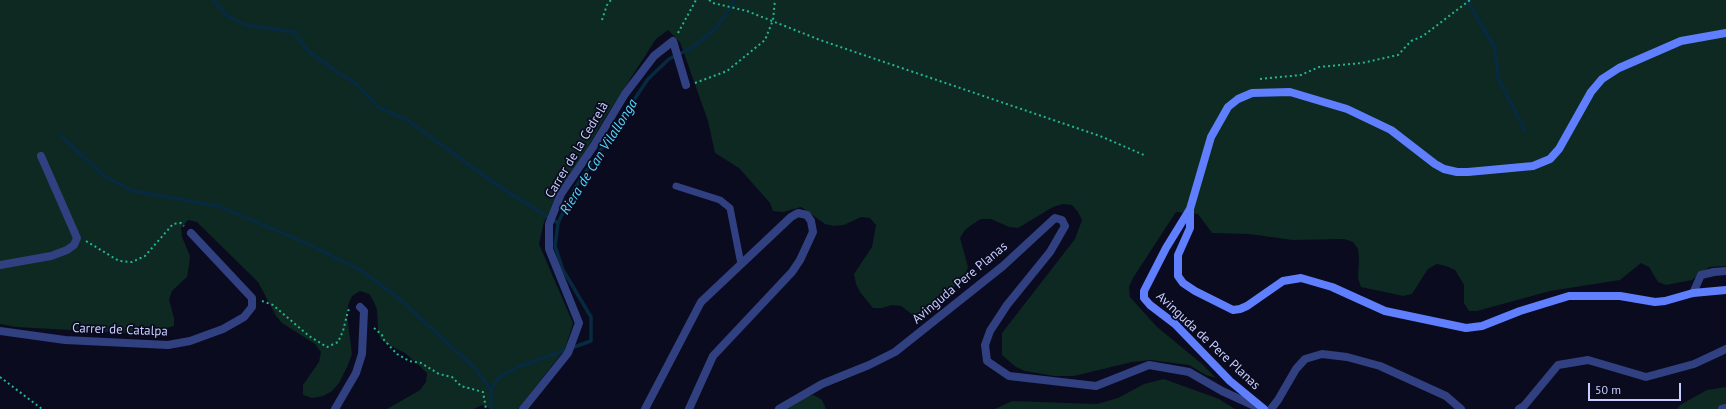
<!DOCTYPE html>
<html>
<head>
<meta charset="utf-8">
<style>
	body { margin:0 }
	#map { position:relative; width:1726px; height:409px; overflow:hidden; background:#0a0b1e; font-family:"PT Sans",sans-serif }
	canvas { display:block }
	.scale { position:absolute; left:1588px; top:383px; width:93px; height:18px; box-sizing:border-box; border:2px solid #c8ceff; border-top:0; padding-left:5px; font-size:12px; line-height:14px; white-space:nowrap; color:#c8ceff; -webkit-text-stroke:3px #0a0b1e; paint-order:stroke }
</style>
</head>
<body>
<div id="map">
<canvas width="1726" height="409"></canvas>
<div class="scale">50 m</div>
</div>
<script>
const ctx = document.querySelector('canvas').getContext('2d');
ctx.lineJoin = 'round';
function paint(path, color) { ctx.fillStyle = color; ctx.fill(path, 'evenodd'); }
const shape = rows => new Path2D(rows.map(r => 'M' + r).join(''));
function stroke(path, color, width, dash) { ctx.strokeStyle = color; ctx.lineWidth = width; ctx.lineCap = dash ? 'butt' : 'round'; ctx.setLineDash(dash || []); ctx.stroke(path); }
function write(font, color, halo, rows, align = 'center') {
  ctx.font = font + ' "PT Sans",sans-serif'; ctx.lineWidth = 3.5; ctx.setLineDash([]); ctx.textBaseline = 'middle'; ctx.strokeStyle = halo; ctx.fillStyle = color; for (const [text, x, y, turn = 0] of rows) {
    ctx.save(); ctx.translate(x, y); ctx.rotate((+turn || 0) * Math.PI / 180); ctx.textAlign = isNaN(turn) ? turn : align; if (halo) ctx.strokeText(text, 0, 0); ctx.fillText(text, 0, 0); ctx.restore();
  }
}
paint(shape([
	[0,0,1726,0,1726,266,1709,267,1692,280,1666,285,1658,282,1649,267,1641,263,1620,280,1550,291,1477,311,1469,311,1464,303,1464,285,1455,270,1446,266,1437,264,1428,269,1412,294,1403,296,1394,294,1361,287,1358,278,1359,258,1358,249,1353,242,1344,239,1293,240,1249,234,1212,233,1198,214,1176,212,1133,278,1129,287,1130,297,1156,326,1202,364,1216,378,1206,375,1189,365,1150,360,1132,362,1074,376,1054,376,1025,371,1016,367,1002,355,1002,333,1075,239,1082,220,1078,212,1072,205,1063,204,1053,207,1018,228,1009,227,991,219,981,219,973,224,965,230,960,238,968,267,965,276,934,308,917,318,901,306,892,305,882,308,873,308,860,292,856,284,854,274,872,247,876,225,870,218,861,217,844,225,834,226,825,224,801,207,783,212,773,211,770,203,739,168,715,153,708,121,680,42,668,30,656,39,605,118,544,222,539,244,573,323,565,349,518,409,491,409,482,405,474,409,387,409,420,390,426,382,427,373,405,353,387,344,380,338,378,329,377,310,374,302,369,294,360,291,352,296,348,305,347,315,352,354,348,365,339,383,332,391,323,396,312,398,303,395,303,385,319,362,321,352,315,344,282,323,276,316,258,282,204,229,197,222,188,220,181,228,182,237,190,256,189,266,187,277,172,291,169,300,174,318,174,326,144,334,16,327,0,324],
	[1164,379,1219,399,1235,409,995,409,1012,401,1097,404,1118,398,1144,384],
	[1726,387,1726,409,1677,409,1680,405,1707,390],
	[814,395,822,400,826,409,787,409,803,397]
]), '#0d2921');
stroke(shape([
	[213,0,227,16,246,25,294,32,308,51,333,69,358,85,378,107,409,121,491,181,558,223],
	[1467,0,1495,48,1498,78,1525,131],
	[60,135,104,176,133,191,218,206,299,240,359,269,396,296,454,349,475,368,491,390],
	[491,409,491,390,498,378,518,367,591,341,591,317,563,270,555,246,558,223,575,188,648,79,669,59,691,48,712,32,725,16,734,0]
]), '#072a40', 3.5);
stroke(shape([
	[709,0,713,3,747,11,820,40,1100,136,1144,155],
	[602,20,607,5,611,0],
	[678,33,696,0],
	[1260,79,1301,75,1319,67,1362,63,1398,55,1411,41,1423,36,1470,0],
	[695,83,727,71,765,40,773,20,775,0],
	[86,241,119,261,132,262,145,256,173,224,181,223,184,226],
	[262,301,273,305,309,336,327,347,338,342,343,331,348,311,350,308],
	[374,328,382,335,384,340,397,354,409,361,421,363,439,374,452,377,461,386,483,392,486,409],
	[0,377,42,409]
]), '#24b78d', 2, [2, 3]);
stroke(shape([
	[676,186,720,200,730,208,741,264]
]), '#314081', 7);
stroke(shape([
	[0,265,51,256,67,250,74,245,77,238,41,156],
	[1693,293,1701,275,1714,272,1726,271],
	[0,331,65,340,168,345,190,341,223,329,244,317,252,307,252,298,191,233],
	[335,409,356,373,362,354,364,311,360,307],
	[523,409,568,353,579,323,549,249,549,224,561,194,593,147,625,94,654,56,673,41,686,85],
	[645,409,701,302,791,217,798,213,807,215,811,221,813,232,800,260,792,272,713,356,689,409],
	[779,409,822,384,869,365,895,352,1003,266,1055,218,1062,220,1065,226,1050,252,1007,305,990,331,985,345,987,361,1009,376,1096,386,1149,365,1189,372,1222,391,1261,409],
	[1271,409,1278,400,1296,369,1305,359,1322,354,1347,357,1380,366,1446,396,1461,409],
	[1519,409,1524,406,1558,365,1588,360,1646,377,1694,364,1726,349],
	[1722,409,1726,408]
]), '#314081', 8);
stroke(shape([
	[1190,209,1190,228,1178,255,1178,276,1183,283,1195,291,1233,310,1240,309,1247,306,1283,281,1301,278,1332,287,1385,311,1466,328,1482,326,1520,311,1569,296,1620,296,1655,302,1665,301,1693,293,1726,290],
	[1264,409,1230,381,1175,324,1150,305,1144,298,1144,291,1166,248,1190,209,1211,137,1228,107,1238,99,1252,93,1290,92,1347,109,1391,130,1435,164,1444,169,1457,172,1468,172,1533,166,1550,159,1559,149,1591,92,1602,79,1619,68,1681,41,1726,33]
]), '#5f7fff', 8);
write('13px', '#c8ceff', '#0a0b1e', [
	["Carrer de la Cedrelà",577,150,-59],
	["Avinguda Pere Planas",960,283,-40],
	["Carrer de Catalpa",120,330,2],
	["Avinguda de Pere Planas",1208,341,43]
]);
write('italic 14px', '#56d7ff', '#0a0b1e', [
	["Riera de Can Vilallonga",599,157,-58]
]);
</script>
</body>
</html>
